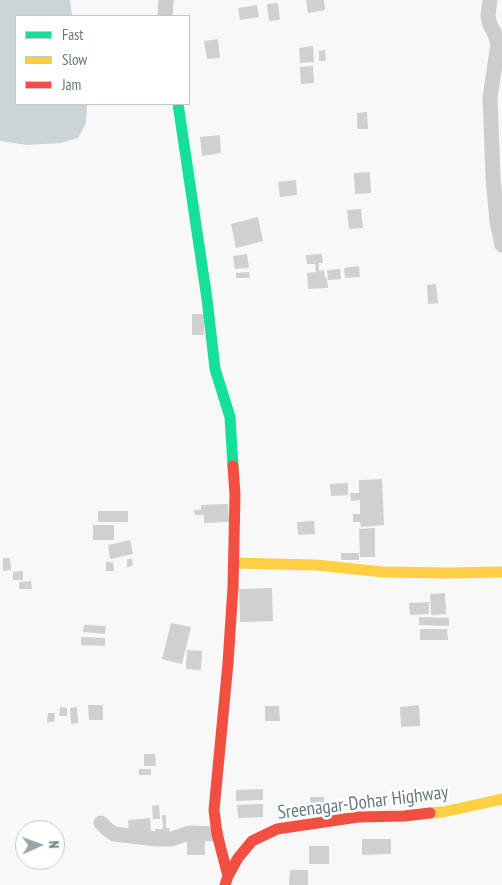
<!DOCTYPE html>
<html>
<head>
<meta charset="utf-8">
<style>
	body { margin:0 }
	#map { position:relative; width:502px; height:885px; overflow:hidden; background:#f8f8f8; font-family:"PT Sans Narrow",sans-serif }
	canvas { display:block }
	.legend { position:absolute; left:15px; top:15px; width:175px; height:90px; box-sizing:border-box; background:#fff; border:1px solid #c1c9cd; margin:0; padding:6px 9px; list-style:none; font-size:15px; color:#657881 }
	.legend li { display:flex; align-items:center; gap:10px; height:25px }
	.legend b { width:25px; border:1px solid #c1c9cd }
	.north { position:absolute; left:15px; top:820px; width:50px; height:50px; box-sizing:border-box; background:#fff; border:1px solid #c1c9cd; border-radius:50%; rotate:88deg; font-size:14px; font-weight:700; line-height:20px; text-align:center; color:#657881 }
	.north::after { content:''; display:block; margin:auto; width:18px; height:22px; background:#98a5ab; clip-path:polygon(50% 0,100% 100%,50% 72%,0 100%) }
</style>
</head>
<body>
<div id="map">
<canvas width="502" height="885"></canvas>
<ul class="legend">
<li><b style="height:6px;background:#16e098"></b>Fast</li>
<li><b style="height:6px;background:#ffcf43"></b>Slow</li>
<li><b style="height:6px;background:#f24e42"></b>Jam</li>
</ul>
<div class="north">N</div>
</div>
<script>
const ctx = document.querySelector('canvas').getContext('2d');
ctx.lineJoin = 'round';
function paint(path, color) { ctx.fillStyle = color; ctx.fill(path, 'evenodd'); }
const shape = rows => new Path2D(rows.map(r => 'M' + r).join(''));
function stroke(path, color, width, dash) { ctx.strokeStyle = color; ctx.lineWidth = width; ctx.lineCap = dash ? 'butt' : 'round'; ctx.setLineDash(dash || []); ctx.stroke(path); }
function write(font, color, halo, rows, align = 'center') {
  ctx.font = font + ' "PT Sans Narrow",sans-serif'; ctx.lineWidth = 5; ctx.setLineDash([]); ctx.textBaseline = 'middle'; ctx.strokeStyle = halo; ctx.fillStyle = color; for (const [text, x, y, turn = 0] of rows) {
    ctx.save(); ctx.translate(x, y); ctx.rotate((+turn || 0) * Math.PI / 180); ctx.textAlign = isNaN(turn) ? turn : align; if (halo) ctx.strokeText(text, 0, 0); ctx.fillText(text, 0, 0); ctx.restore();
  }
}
paint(shape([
	[0,0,70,0,72,16,16,16,16,104,87,104,86,123,78,138,61,143,27,145,0,141]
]), '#cbd5d7');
paint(shape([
	[306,0,324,0,325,10,308,13],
	[278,3,280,20,269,21,267,4],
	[257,5,259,17,240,20,238,8],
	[218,39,220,58,207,59,204,41],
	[313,46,314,62,300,63,299,48],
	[325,50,326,61,319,61,319,51],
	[313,66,314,83,301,84,300,67],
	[367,112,368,129,357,129,357,113],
	[220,135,221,153,202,156,200,137],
	[370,172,371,193,355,194,354,173],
	[296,180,297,195,280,197,278,182],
	[361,209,363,228,349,229,347,210],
	[258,217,263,241,236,248,231,224],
	[247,254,249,268,235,269,233,256],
	[322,254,323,263,319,263,319,271,324,270,325,278,327,278,328,288,308,289,307,273,316,272,315,264,307,264,306,255],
	[359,266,360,277,345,278,344,268],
	[340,269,341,279,328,280,327,270],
	[249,272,250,278,236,278,236,273],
	[436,284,438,303,428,304,427,285],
	[192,314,204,314,204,335,192,335],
	[382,479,384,525,361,527,360,522,353,522,353,514,360,514,360,500,351,501,350,493,359,493,359,480],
	[348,483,348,495,331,496,330,484],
	[228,504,229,522,204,523,204,515,195,515,194,510,201,510,201,505],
	[98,511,128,511,128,522,98,522],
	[314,521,315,534,298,535,297,522],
	[93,525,114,525,114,540,93,540],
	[375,528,375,557,360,557,359,529],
	[130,540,133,554,110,559,108,545],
	[341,553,359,553,359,560,341,560],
	[3,558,10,558,11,570,3,571],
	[127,559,132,559,133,566,127,567],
	[106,562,113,562,114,571,106,571],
	[23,571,23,580,13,580,13,572],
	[31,581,32,589,19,589,19,582],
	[272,588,273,621,240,622,239,589],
	[445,593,446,614,431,615,430,594],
	[429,602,429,614,410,615,409,603],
	[419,617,449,618,449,626,419,625],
	[171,623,191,627,182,664,162,659],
	[84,625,106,626,105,634,83,632],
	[420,629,447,629,448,640,420,640],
	[81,637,105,638,105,646,81,645],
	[187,650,202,651,201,670,186,669],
	[88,705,103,705,103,720,89,720],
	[419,705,420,726,401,727,400,707],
	[265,706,279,706,280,721,265,721],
	[60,707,67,708,67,716,59,716],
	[77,707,78,723,71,724,70,708],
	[48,713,55,713,54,722,47,722],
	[144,754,155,754,156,766,144,766],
	[139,769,151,769,151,775,139,775],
	[263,789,263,800,236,801,236,790],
	[310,797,324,797,324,813,311,814],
	[263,804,263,817,238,818,237,805],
	[159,805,160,819,153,819,152,806],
	[162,815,166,815,166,828,169,828,170,833,156,834,155,829,163,829],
	[150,818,151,833,129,834,128,820],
	[362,839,391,839,391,854,362,855],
	[187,840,205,840,205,855,187,855],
	[309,846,329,846,329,864,309,864],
	[290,870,308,870,308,885,289,885]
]), '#ced0d1');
stroke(shape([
	[490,0,488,16,490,25,494,32,498,44,490,97,493,177,497,222,502,245],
	[165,16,166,0],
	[101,823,107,829,114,834,157,839,172,839,189,833,217,834]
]), '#cbcdce', 15);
stroke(shape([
	[178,104,207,299,215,369,230,417,233,466]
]), '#16e098', 11);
stroke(shape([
	[234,563,316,565,383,572,447,573,502,572],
	[430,813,443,812,502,799]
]), '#ffcf43', 11);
stroke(shape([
	[228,876,217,834,214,810,228,663,233,587,235,494,233,466],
	[225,885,228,876,238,858,252,841,277,829,358,817,404,816,430,813]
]), '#f24e42', 11);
write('19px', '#657881', '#fff', [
	["Sreenagar-Dohar Highway",363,803,-7]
]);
</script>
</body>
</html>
